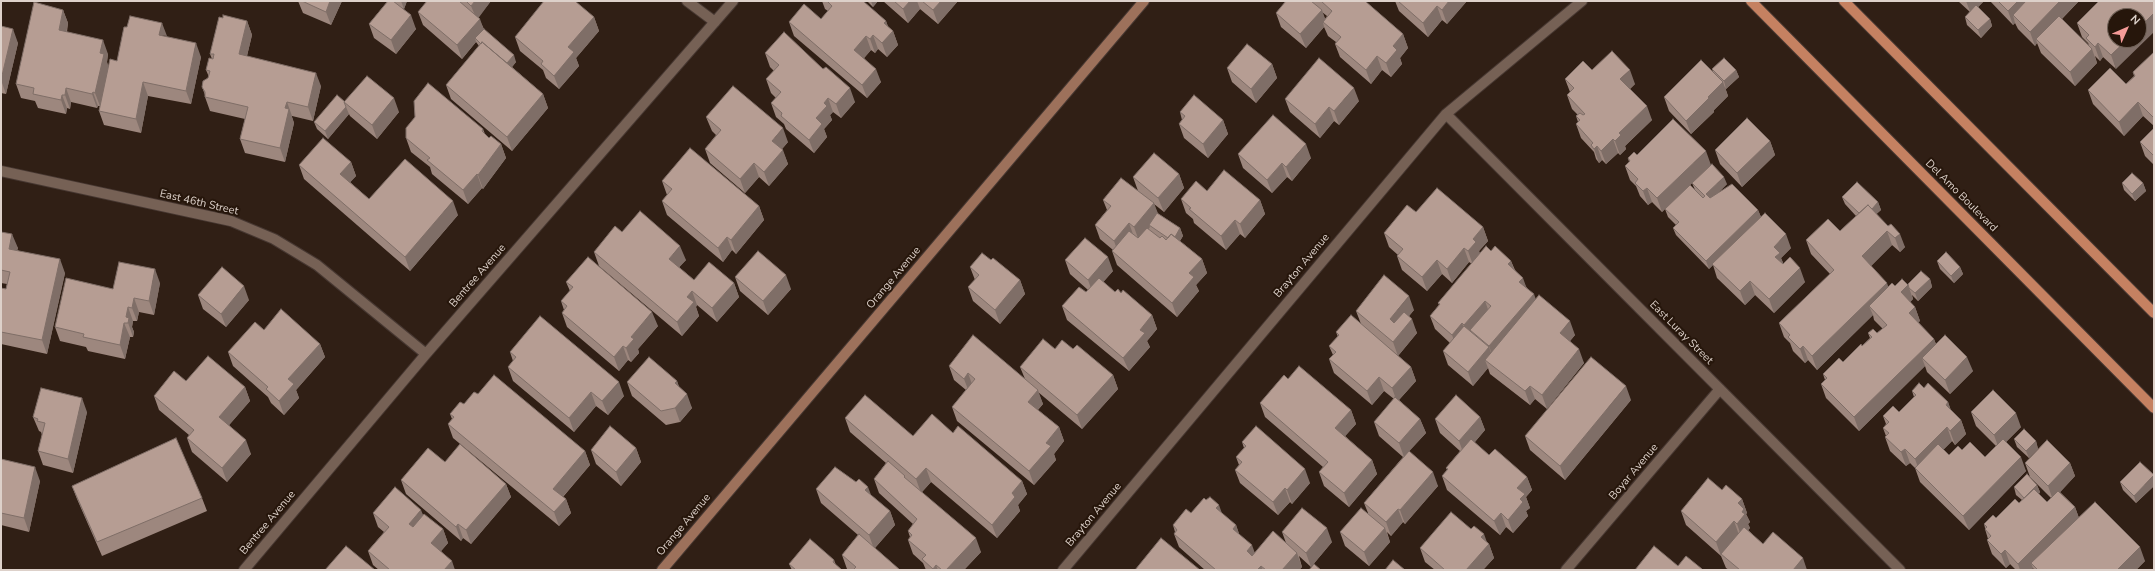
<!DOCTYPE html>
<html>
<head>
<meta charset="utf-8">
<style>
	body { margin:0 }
	#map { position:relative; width:2155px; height:571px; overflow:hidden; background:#301f15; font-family:"Nunito Sans",sans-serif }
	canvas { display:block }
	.frame { position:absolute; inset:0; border:2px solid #ddd1ca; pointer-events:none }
	.north { position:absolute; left:2107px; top:8px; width:40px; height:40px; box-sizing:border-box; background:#26160b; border:1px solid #6f6157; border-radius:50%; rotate:45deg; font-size:11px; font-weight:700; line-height:16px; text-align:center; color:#ddd1ca }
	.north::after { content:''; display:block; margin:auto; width:14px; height:18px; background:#f59b98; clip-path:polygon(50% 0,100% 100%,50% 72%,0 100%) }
</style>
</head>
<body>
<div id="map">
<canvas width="2155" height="571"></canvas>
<div class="frame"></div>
<div class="north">N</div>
</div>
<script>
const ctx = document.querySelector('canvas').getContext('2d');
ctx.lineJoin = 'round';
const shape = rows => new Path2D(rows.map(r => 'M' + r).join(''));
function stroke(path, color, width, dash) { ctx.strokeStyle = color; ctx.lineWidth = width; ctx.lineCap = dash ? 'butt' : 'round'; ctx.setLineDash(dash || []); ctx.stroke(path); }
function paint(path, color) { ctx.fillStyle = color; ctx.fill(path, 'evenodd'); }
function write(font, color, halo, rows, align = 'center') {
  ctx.font = font + ' "Nunito Sans",sans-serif'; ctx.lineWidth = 4; ctx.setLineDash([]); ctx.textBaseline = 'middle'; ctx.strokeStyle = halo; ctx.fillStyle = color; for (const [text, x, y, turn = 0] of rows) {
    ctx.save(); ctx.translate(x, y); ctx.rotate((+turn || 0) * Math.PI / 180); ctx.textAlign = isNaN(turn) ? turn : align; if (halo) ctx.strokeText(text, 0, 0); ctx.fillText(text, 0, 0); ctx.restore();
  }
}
const street = shape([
	[687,1,715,22],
	[1446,114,1900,570],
	[1,171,231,221,274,239,317,265,426,354],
	[244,570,426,354,733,1],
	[1063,570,1446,114,1582,1],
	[1566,570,1720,389]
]);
const secondary = shape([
	[662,570,1144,1]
]);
const primary = shape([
	[1751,1,2154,408],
	[1844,1,2154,313]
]);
stroke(street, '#473832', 12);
stroke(secondary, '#473832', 12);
stroke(primary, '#473832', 12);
stroke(street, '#766155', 10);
stroke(secondary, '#9d715b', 10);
stroke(primary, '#c58161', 10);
paint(shape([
	[298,1,342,1,331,25,303,13],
	[386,1,407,1,404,9,402,8,416,29,396,54,374,38,369,24,387,2],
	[427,1,491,1,478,17,484,29,516,62,512,67,543,94,548,108,512,151,451,99,446,85,479,46,476,42,462,59,423,25,418,12],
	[822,1,863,1,886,21,888,27,893,31,898,45,887,57,878,49,875,53,871,50,864,58,881,82,867,98,794,36,789,22,821,19,828,11,825,9],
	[867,1,878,1,873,7],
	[883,1,958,1,938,24,920,9,908,23],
	[1286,1,1365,1,1403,34,1408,48,1400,58,1402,64,1391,77,1382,70,1371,84,1340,57,1335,44,1336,42,1328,36,1324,27,1306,48,1281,27,1276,13],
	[1322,12,1327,16,1325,19],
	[1395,1,1467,1,1447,24,1442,20,1428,37,1399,11],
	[1958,1,1984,1,1978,7,1990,19,1992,26,1981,38,1967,25,1965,17,1970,12],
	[1990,1,2079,1,2062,19,2089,45,2088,43,2082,37,2077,23,2099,1,2116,69,2103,57,2100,61,2095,56,2097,63,2075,86,2041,53,2037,43,2035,46,2018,29,2015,23,2013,25],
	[63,10,68,23,67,32,108,54,107,62,108,67,117,61,167,37,201,57,191,104,148,96,141,133,104,125,99,111,100,106,98,106,97,108,71,102,70,109,67,108,66,114,38,108,35,101,21,98,16,84],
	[594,17,599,31,576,58,579,66,559,89,546,78,543,70,520,51,515,37],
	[223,18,247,21,252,35,247,56,321,86,313,121,292,116,292,117,294,123,285,162,245,153,240,139,245,119,210,111,205,97,205,95,202,87,208,78,209,77,206,70,212,59,210,54],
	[1,26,18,43,6,94,1,93],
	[2154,52,2154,126,2143,116,2124,136,2093,104,2088,90,2126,84,2134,76,2133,72],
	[765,53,855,102,841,118,833,112,830,115,832,120,824,129,827,137,814,153,786,129,784,124,776,117,771,103,776,98,771,93,766,79,774,71,770,67],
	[1272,64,1277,78,1256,103,1232,82,1227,68],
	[1712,69,1736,70,1739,77,1726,89,1725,87,1728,96,1714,110,1714,112,1691,134,1669,111,1664,97,1713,72],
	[1592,70,1635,84,1630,89,1652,120,1625,146,1626,149,1620,155,1618,153,1606,164,1602,160,1599,163,1596,159,1594,152,1581,138,1576,124,1578,122,1576,116,1578,115,1572,109,1567,95,1570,92,1565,79],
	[1285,99,1359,101,1339,125,1334,121,1320,138,1290,112],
	[345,102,399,112,377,139,350,116,349,114,328,139,317,129,314,122],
	[1180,112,1223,120,1228,134,1208,158,1184,138,1179,124,1182,120],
	[706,117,788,142,782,149,788,164,769,186,759,177,745,193,710,163,705,149,716,135,712,131],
	[2154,128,2154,165,2145,156,2140,142],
	[483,129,485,134,489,138,501,144,506,158,483,189,482,188,468,204,432,174,430,167,411,152,406,138],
	[1770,141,1775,155,1742,187,1720,164,1715,150],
	[1238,154,1311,158,1292,181,1287,177,1272,193,1243,168],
	[1637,155,1711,165,1690,185,1695,190,1692,183,1727,184,1719,192,1758,210,1761,217,1752,226,1791,248,1781,258,1783,263,1805,282,1774,313,1755,295,1745,305,1717,278,1713,265,1709,269,1676,235,1673,228,1676,225,1668,217,1665,209,1662,212,1652,202,1648,205,1640,196,1636,186,1630,180,1625,166,1629,162,1628,158],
	[351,162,356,176,350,182,369,199,458,215,410,271,304,179,299,165],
	[1179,174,1184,188,1164,212,1154,204,1157,213,1180,228,1183,236,1180,241,1202,259,1207,273,1196,285,1199,291,1177,317,1117,265,1112,251,1113,250,1100,239,1095,225,1107,210,1103,200,1138,191,1133,177],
	[662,181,759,206,764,220,736,254,732,250,723,262,667,215,662,201,667,195],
	[2122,183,2143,183,2146,191,2135,201,2124,190],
	[1207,191,1260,200,1265,214,1245,238,1240,234,1226,250,1194,223,1193,219,1186,213,1181,199],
	[1842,197,1878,202,1881,210,1876,214,1905,247,1900,252,1892,245,1871,266,1888,287,1908,284,1930,279,1932,287,1918,301,1912,295,1913,299,1910,302,1915,307,1920,321,1918,322,1934,339,1936,344,1973,371,1950,394,1927,372,1925,366,1859,431,1826,398,1821,384,1825,380,1823,374,1843,362,1862,346,1870,338,1868,333,1877,333,1883,329,1874,320,1873,315,1817,370,1808,360,1805,363,1793,351,1790,343,1784,337,1779,323,1830,274,1811,254,1806,240,1840,231,1856,216,1845,204],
	[1416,212,1483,227,1488,241,1479,251,1480,254,1491,251,1511,261,1515,270,1527,288,1535,299,1575,335,1570,341,1584,363,1547,409,1535,399,1530,405,1490,374,1488,368,1473,386,1448,365,1443,351,1450,343,1435,329,1430,316,1439,305,1438,303,1472,264,1469,262,1452,283,1442,274,1427,291,1402,270,1397,256,1398,255,1389,247,1384,233],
	[1,232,18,248,17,250,65,273,47,354,1,344,1,288,6,289,7,284,1,283],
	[622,232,686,260,679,267,694,280,734,283,739,297,717,322,697,305,696,307,699,316,682,336,599,266,594,252],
	[991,260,1020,280,1025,294,1000,324,973,301,968,287,975,280,970,267],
	[1065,260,1113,271,1103,282,1115,292,1121,293,1152,315,1157,329,1147,341,1150,347,1129,371,1067,320,1062,306,1086,292,1088,290,1070,274],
	[1937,261,1960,267,1963,274,1954,283,1940,269],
	[735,277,791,289,768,315,740,291],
	[566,282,658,326,638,349,639,353,631,362,628,360,619,371,567,327,562,313,564,310,561,301,570,291],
	[160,283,154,315,139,312,137,321,133,321,132,327,134,332,133,337,130,337,125,359,88,351,86,347,60,341,55,327,113,289],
	[198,295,249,300,226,327,203,309],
	[1414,310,1409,316,1417,333,1398,356,1381,341,1411,367,1416,381,1399,400,1420,419,1426,433,1409,451,1438,486,1405,524,1403,522,1391,536,1387,532,1390,542,1369,566,1345,546,1340,532,1368,513,1364,503,1403,457,1379,436,1374,422,1394,399,1384,391,1372,405,1334,373,1329,359,1333,355,1329,346,1338,337,1336,332,1361,324,1356,311],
	[264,330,320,344,325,357,296,390,299,398,284,415,271,403,268,397,233,366,228,352],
	[1055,349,1073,349,1113,375,1118,389,1082,429,1038,392,1043,404,1038,410,1059,427,1064,441,1054,454,1056,460,1034,485,957,421,952,407,966,390,954,380,949,366,1025,379,1020,367],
	[510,352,624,396,608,415,596,406,574,432,513,381,508,367,513,361],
	[1288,379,1351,410,1356,424,1345,436,1372,460,1377,474,1349,507,1324,486,1319,472,1323,467,1265,417,1260,403],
	[186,381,245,387,250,401,229,425,251,454,227,482,192,452,187,438,189,435,159,410,154,396],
	[677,381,679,387,692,408,680,422,666,425,632,396,627,382],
	[1924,388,1948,402,1951,411,1961,420,1966,434,1955,445,1952,441,1943,450,1949,455,1962,450,1985,457,1996,446,1976,426,1971,412,2021,427,2006,442,2026,471,1969,530,1920,482,1915,468,1910,463,1906,466,1890,451,1885,437,1886,436,1883,428,1886,424,1883,416,1899,412,1914,397,1912,391],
	[478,394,585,451,590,465,563,497,566,499,571,513,559,526,453,438,448,424,452,419,450,414],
	[1631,400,1565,480,1530,450,1525,436],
	[87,412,73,473,43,465,38,451,42,435,41,432,39,431,33,417],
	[1480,417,1485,430,1474,443,1489,455,1527,477,1532,490,1526,497,1530,508,1526,511,1528,516,1513,533,1506,527,1500,535,1447,490,1442,476,1447,470,1446,468,1460,451,1440,433,1435,419],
	[845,418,913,436,953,433,1022,481,1027,494,1018,505,1020,511,997,538,931,482,922,492,981,552,964,570,926,570,923,563,913,554,908,540,910,537,908,531,913,524,879,493,874,479,886,463,850,432],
	[2014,439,2036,441,2038,449,2029,458,2017,447],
	[1242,442,1310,483,1292,504,1290,502,1278,515,1240,483,1235,470,1239,465,1236,457,1244,448],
	[636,448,641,462,621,486,596,464,591,450],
	[1,456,2,460,40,481,29,532,1,525],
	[445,462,506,484,511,497,471,544,463,538,461,541,406,494,401,480],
	[2025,463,2070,463,2075,476,2060,492,2075,507,2079,518,2145,561,2136,570,2034,570,2033,568,2031,570,2016,570,2010,564,2006,568,1992,554,1987,540,1988,539,1985,529,1985,528,1984,524,1996,518,2019,503,2022,500,2016,495,2014,487,2037,485,2040,492,2039,494,2047,502,2051,498,2030,477],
	[2120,482,2154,486,2136,503,2123,490],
	[72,486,202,498,207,511,102,556,77,499],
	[816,489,871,495,890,511,895,525,875,548,900,570,848,570,847,569,842,555,858,535,821,503],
	[1722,490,1742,499,1747,513,1746,514,1750,522,1748,524,1750,528,1748,530,1763,544,1807,570,1729,570,1726,568,1721,556,1686,525,1681,511],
	[373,513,423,515,443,529,448,543,441,551,455,570,379,570,373,565,368,551,384,532,378,527],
	[1191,513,1222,514,1236,525,1239,534,1255,553,1286,543,1282,532,1332,542,1311,567,1299,556,1302,567,1299,570,1205,570,1179,547,1174,534,1175,532,1173,525],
	[1487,542,1489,544,1494,558,1483,570,1435,570,1425,562,1420,548],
	[834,560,836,565,842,570,792,570,789,564]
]), '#9d877e');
paint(shape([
	[330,1,342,1,331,25,326,12],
	[401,1,407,1,404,9],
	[475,1,491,1,477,20,471,6],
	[871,1,878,1,873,7],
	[910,1,917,1,920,9,908,23,903,9],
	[941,1,958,1,938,24,933,10],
	[1449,1,1467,1,1447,24,1442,10],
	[1966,1,1984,1,1971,14],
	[2018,1,2036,1,2013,15,2015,23,2013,25,2008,11],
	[2060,1,2079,1,2039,42,2036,39,2037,43,2035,46,2030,32],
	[1437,6,1442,20,1428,37,1423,23],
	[63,10,68,23,64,44,59,30],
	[1322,10,1327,24,1323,22,1324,27,1306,48,1300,34],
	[2154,13,2154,32,2116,69,2111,55,2127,40,2139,40,2139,28],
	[411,15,416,29,396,54,391,40],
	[594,17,599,31,576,58,579,66,559,89,554,76,568,47],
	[480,19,485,33,475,38,476,42,462,59,457,45],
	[1990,19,1992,26,1981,38,1978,30],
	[247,21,252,35,244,68,239,54],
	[886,21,891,34,893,31,898,45,887,57,882,43,884,23],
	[162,23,167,36,159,35],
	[13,29,18,43,6,94,1,80],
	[1403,34,1408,48,1400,58,1402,64,1391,77,1386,63,1393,46],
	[873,35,878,49,875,53,870,39],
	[866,36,871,50,859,64,854,50],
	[103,40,108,54,107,62,109,68,100,106,95,93,100,53],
	[196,43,201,57,191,104,186,91],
	[2098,43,2103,57,2100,61,2095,47],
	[2092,49,2097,63,2075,86,2070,72],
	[514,55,516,62,508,72,505,65],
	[1377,56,1382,70,1371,84,1366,70],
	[1272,64,1277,78,1256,103,1251,89],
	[876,69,881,82,867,98,862,85],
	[1630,70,1635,84,1625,93,1620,79],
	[1736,70,1739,77,1726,89,1724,81],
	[316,73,321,86,313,121,308,107],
	[143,82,148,96,141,133,136,119],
	[1723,82,1728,96,1714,110,1714,112,1691,134,1686,121,1708,97],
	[66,88,71,102,70,109,65,95],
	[850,88,855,102,841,118,836,104],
	[1354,88,1359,101,1339,125,1334,111],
	[93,92,98,106,97,108,92,94],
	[543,94,548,108,512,151,507,137],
	[62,95,67,108,66,114,61,100],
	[394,98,399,112,377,139,372,125],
	[828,98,833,112,830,115,832,120,824,129,827,137,814,153,809,140,816,118,824,103],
	[287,102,292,116,292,117,294,123,285,162,280,148,285,108],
	[2138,102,2143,116,2124,136,2119,122],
	[1647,106,1652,120,1625,146,1626,149,1620,155,1615,141,1619,133],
	[346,107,349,114,328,139,325,131],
	[1329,107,1334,121,1320,138,1315,124],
	[1223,120,1228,134,1208,158,1203,144],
	[783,128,788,142,777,155,772,141],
	[1613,139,1618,153,1606,164,1601,151],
	[1770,141,1775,155,1742,187,1737,173],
	[501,144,506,158,483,189,478,175],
	[1306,144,1311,158,1292,181,1286,167],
	[1597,146,1602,160,1599,163,1594,149],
	[783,150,788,164,769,186,764,172],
	[1706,151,1711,165,1662,212,1657,198],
	[351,162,356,176,345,188,340,174],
	[754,163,759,177,745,193,740,179],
	[1282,163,1287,177,1272,193,1267,180],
	[477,174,482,188,468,204,463,190],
	[1179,174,1184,188,1164,212,1158,198],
	[1724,177,1727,184,1709,202,1706,194],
	[2143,183,2146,191,2135,201,2132,194],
	[1647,188,1652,202,1648,205,1643,191],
	[1260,200,1265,214,1245,238,1240,224],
	[453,201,458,215,410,271,405,257],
	[1878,202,1881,210,1865,225,1863,217],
	[1154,203,1159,216,1149,225,1150,227,1139,241,1134,227],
	[759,206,764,220,736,254,731,240],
	[1758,210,1761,217,1713,265,1712,264,1713,265,1709,269,1706,261],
	[1235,220,1240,234,1226,250,1221,236],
	[1129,223,1134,237,1119,255,1114,241],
	[1483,227,1488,241,1479,251,1481,256,1473,265,1468,251,1473,239],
	[1180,228,1183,236,1175,248,1172,240],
	[1887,231,1892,245,1867,270,1862,256],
	[12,234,18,248,14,262,9,249],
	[1786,234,1791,248,1781,258,1785,267,1775,257,1774,247],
	[1900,234,1905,247,1900,252,1895,238],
	[727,237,732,250,723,262,718,248],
	[680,246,686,260,674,273,669,259],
	[1464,248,1469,262,1452,283,1447,269],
	[1108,257,1113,271,1093,294,1088,280],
	[60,259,65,273,47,354,42,340],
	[1202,259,1207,273,1196,285,1199,291,1177,317,1172,303,1189,273],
	[1437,260,1442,274,1427,291,1422,277],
	[1511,261,1516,275,1508,264],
	[1960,267,1963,274,1954,283,1951,276],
	[1800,268,1805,282,1774,313,1769,299],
	[155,269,160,283,154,315,149,301],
	[786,275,791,289,768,315,763,301],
	[1523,278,1528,292,1519,282],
	[1930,279,1932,287,1918,301,1915,293],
	[1020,280,1025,294,1000,324,995,310],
	[1750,281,1755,295,1745,305,1740,291],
	[734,283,739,297,717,322,712,308],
	[1887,283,1892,297,1869,306,1873,315,1817,370,1812,356],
	[1908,285,1913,299,1906,306,1901,292],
	[244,286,249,300,226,327,221,314],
	[692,291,697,305,696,307,699,316,682,336,677,322,687,297],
	[1534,294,1539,308,1494,360,1489,346],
	[1409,296,1414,310,1395,333,1390,319],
	[134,298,139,312,137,321,132,308],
	[1485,301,1490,315,1470,330,1472,336,1469,339,1464,325],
	[128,307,133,321,132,327,134,332,133,337,126,317],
	[1915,307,1920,321,1914,327,1909,313],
	[652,312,658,326,638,349,639,353,631,362,626,348,631,337],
	[1152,315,1157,329,1147,341,1150,347,1129,371,1123,358,1140,330],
	[1412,319,1417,333,1398,356,1393,342],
	[1570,321,1575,335,1565,347,1560,333],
	[124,323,130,337,125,359,120,345],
	[1462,323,1467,336,1457,348,1452,335],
	[1934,339,1939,353,1922,358,1925,366,1859,431,1854,417],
	[320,344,325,357,296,390,299,398,284,415,279,401,288,379],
	[623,346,628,360,619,371,614,357],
	[1803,346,1808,360,1805,363,1800,349],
	[1489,347,1494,361,1485,360,1488,368,1473,386,1468,372],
	[1579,349,1584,363,1547,409,1542,395],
	[1967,357,1973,371,1950,394,1945,380],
	[1411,367,1416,381,1397,402,1392,388],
	[968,373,973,387,969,392,964,379],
	[1113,375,1118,389,1082,429,1077,415],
	[1379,377,1384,391,1372,405,1367,391],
	[677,381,682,395,675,383],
	[619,382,624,396,608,415,602,401],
	[1530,386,1535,399,1530,405,1525,391],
	[1626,386,1631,400,1565,480,1560,466],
	[245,387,250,401,224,431,219,417],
	[1038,390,1043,404,1033,415,1028,402],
	[591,392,596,406,574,432,569,418],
	[687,394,692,408,680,422,675,408],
	[82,398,87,412,73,473,68,459],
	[1948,402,1953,416,1946,405],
	[1351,410,1356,424,1340,442,1335,428],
	[2016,413,2021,427,1999,449,1994,435],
	[1480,417,1485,430,1464,455,1459,441],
	[1420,419,1426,433,1404,457,1399,443],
	[1961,420,1966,434,1955,445,1950,431],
	[1059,427,1064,441,1054,454,1056,460,1034,485,1029,471,1046,443],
	[1947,427,1952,441,1920,473,1915,459],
	[246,440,251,454,227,482,222,468],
	[2036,441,2038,449,2029,458,2026,451],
	[636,448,641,462,621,486,616,472],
	[1905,449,1910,463,1906,466,1901,452],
	[585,451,590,465,558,502,553,489],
	[2021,457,2026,471,1969,530,1963,516],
	[1372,460,1377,474,1349,507,1344,493],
	[2070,463,2075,476,2053,500,2048,486],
	[35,467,40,481,29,532,24,518],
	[926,468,931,482,921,493,916,479],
	[1305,469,1310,483,1292,504,1287,490],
	[1433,472,1438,486,1405,524,1400,510],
	[2154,475,2154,486,2136,503,2134,496],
	[1527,477,1532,490,1526,497,1530,508,1526,511,1528,516,1513,533,1508,520,1520,499,1517,488],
	[1022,481,1027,494,1018,505,1020,511,997,538,992,525,1012,493],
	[506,484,511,497,471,544,466,530],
	[2037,485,2040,492,2027,505,2024,498],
	[868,487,873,500,865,490],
	[1285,488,1290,502,1278,515,1273,502],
	[566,499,571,513,559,526,554,512],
	[1742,499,1747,513,1746,514,1750,522,1748,524,1750,528,1742,538,1737,524,1738,503],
	[1219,505,1224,519,1216,508],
	[2075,507,2080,521,2031,563,2033,568,2031,570,2020,570,2018,564],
	[1398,509,1403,522,1391,536,1386,522],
	[421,510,427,524,414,538,409,524],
	[890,511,895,525,874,549,869,535],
	[1501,513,1506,527,1500,535,1494,521],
	[1734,521,1739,535,1721,554,1721,556,1716,542],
	[458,524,463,538,461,541,456,527],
	[1236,525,1241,539,1233,529],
	[1327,528,1332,542,1311,567,1306,553],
	[1385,528,1390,542,1369,566,1364,552],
	[443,529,448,543,436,557,431,543],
	[1484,534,1488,545,1489,544,1494,558,1483,570,1466,570,1481,537],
	[976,538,981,552,964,570,946,570],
	[1252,545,1257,559,1252,565,1247,551],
	[2140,547,2145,561,2136,570,2117,570],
	[2005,550,2010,564,2006,568,2001,554],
	[1297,553,1302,567,1299,570,1282,570],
	[1803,558,1807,570,1793,570],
	[452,561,455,570,444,570],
	[936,565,938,570,934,570,933,569],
	[1261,566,1263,570,1257,570]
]), '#7f6e67');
const building = shape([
	[302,1,330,1,326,12,302,1],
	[388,1,393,1,411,15,391,40,369,24,388,1],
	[427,1,459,1,480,19,457,45,418,12,427,1],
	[466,1,475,1,471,6,466,1],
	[544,1,575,1,594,17,568,47,574,52,554,76,541,64,543,61,515,37,544,1],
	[827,1,863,1,886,21,884,23,893,31,882,43,873,35,870,39,866,36,854,50,876,69,862,85,789,22,804,4,821,19,832,6,827,1],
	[894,1,910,1,903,9,894,1],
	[922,1,941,1,933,10,922,1],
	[1286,1,1311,1,1322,10,1300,34,1276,13,1286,1],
	[1321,1,1365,1,1403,34,1393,46,1397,50,1386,63,1377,56,1366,70,1335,44,1341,37,1323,22,1332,11,1321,1],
	[1398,1,1449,1,1442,10,1437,6,1423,23,1398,1],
	[1998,1,2018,1,2008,11,1998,1],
	[2026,1,2060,1,2030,32,2013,15,2026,1],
	[2099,1,2154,1,2154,13,2139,28,2139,16,2115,16,2115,40,2127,40,2111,55,2098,43,2095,47,2086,38,2089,35,2077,23,2099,1],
	[34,2,63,10,59,30,103,40,100,53,104,54,95,93,93,92,92,94,66,88,65,95,62,95,61,100,33,94,34,88,16,84,34,2],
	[1976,5,1990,19,1978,30,1965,17,1976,5],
	[223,15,247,21,239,54,316,73,308,107,287,102,285,108,289,109,280,148,240,139,248,107,205,97,205,92,202,87,203,81,208,78,210,71,206,70,209,58,213,59,214,54,210,54,219,17,223,18,223,15],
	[130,16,162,23,159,35,196,43,186,91,143,82,136,119,99,111,110,59,117,61,124,27,127,27,130,16],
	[2059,16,2092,49,2070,72,2036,39,2059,16],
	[1,26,13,29,1,80,1,26],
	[484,29,514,55,507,63,482,42,481,44,475,38,484,29],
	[784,32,823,69,826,67,850,88,836,104,828,98,824,103,827,106,816,118,822,124,809,140,781,116,782,113,771,103,781,92,766,79,779,65,765,53,784,32],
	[482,42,543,94,507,137,446,85,482,42],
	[1247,44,1272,64,1251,89,1227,68,1247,44],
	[1612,51,1630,70,1620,79,1647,106,1619,133,1621,135,1615,141,1613,139,1601,151,1597,146,1594,149,1591,145,1593,143,1576,124,1580,120,1576,116,1580,113,1583,115,1585,114,1567,95,1574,88,1565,79,1583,61,1592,70,1612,51],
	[2154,52,2154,115,2153,117,2138,102,2119,122,2088,90,2110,68,2126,84,2135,76,2133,72,2154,52],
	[1319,58,1354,88,1334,111,1329,107,1315,124,1285,99,1319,58],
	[1724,58,1736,70,1724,81,1712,69,1724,58],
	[1701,60,1723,82,1708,97,1709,98,1686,121,1664,97,1701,60],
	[367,76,394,98,372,125,344,102,367,76],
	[428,83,483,129,482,131,489,138,491,136,501,144,478,175,477,174,463,190,427,160,430,158,406,138,406,128,415,117,414,101,428,83],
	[733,86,783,128,772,141,783,150,764,172,754,163,740,179,705,149,721,130,706,117,733,86],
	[337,95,345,102,344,102,346,107,325,131,314,122,337,95],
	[1194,95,1223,120,1203,144,1179,124,1185,116,1180,112,1194,95],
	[1273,115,1306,144,1286,167,1282,163,1267,180,1238,154,1273,115],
	[1747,118,1770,141,1737,173,1715,150,1747,118],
	[1673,119,1706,151,1657,198,1647,188,1643,191,1635,183,1638,179,1625,166,1630,161,1628,158,1634,152,1637,155,1673,119],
	[2154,128,2154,156,2140,142,2154,128],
	[323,138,351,162,340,174,369,199,405,159,453,201,405,257,299,165,323,138],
	[690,148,759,206,731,240,727,237,718,248,662,201,672,189,662,181,690,148],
	[1154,153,1179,174,1158,198,1133,177,1154,153],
	[1712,164,1724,177,1706,194,1710,198,1732,184,1758,210,1706,261,1673,228,1679,222,1665,209,1690,185,1703,198,1705,196,1692,183,1712,164],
	[1224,170,1260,200,1240,224,1235,220,1221,236,1189,209,1191,208,1181,199,1196,181,1207,191,1224,170],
	[2132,173,2143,183,2132,194,2122,183,2132,173],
	[1121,178,1154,203,1134,227,1129,223,1114,241,1095,225,1111,206,1103,200,1121,178],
	[1857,182,1878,202,1872,209,1868,205,1859,213,1842,197,1857,182],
	[1437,188,1483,227,1473,239,1476,242,1468,251,1464,248,1447,269,1437,260,1422,277,1397,256,1403,249,1384,233,1407,205,1416,212,1437,188],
	[1868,205,1888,226,1891,224,1900,234,1895,238,1887,231,1862,256,1887,283,1812,356,1803,346,1800,349,1788,337,1790,335,1779,323,1834,270,1806,240,1828,219,1840,231,1868,205],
	[640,211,680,246,669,259,694,280,709,262,734,283,712,308,692,291,687,297,694,302,677,322,594,252,615,226,622,232,640,211],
	[1157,213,1180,228,1175,237,1171,234,1168,238,1149,225,1157,213],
	[1765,213,1786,234,1774,247,1780,253,1775,257,1783,264,1790,257,1800,268,1769,299,1750,281,1740,291,1712,264,1765,213],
	[1147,228,1160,238,1162,236,1166,240,1171,234,1202,259,1189,273,1194,277,1172,303,1112,251,1129,231,1138,238,1147,228],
	[1,232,12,234,9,249,60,259,42,340,1,332,1,288,6,289,10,272,1,270,1,232],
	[1085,238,1108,257,1088,280,1065,260,1085,238],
	[1486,246,1491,251,1495,246,1511,261,1508,264,1523,278,1519,282,1534,294,1489,346,1470,330,1491,306,1485,301,1464,325,1462,323,1452,335,1430,316,1440,304,1438,303,1486,246],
	[758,251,786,275,763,301,735,277,758,251],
	[1946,252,1960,267,1951,276,1937,261,1946,252],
	[982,253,991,260,993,258,1020,280,995,310,968,287,979,275,970,267,982,253],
	[588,257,652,312,631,337,634,339,626,348,623,346,614,357,562,313,567,306,561,301,573,287,566,282,588,257],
	[119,262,155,269,149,301,134,298,132,308,128,307,126,317,129,318,128,323,124,323,120,345,83,337,84,334,55,327,66,278,113,289,119,262],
	[222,267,244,286,221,314,198,295,222,267],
	[1921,271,1930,279,1915,293,1909,288,1908,284,1921,271],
	[1384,275,1409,296,1390,319,1394,323,1404,312,1412,319,1393,342,1356,311,1384,275],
	[1099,278,1115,292,1118,289,1121,293,1123,290,1152,315,1140,330,1145,333,1123,358,1062,306,1079,287,1086,292,1099,278],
	[1902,279,1908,285,1901,292,1915,307,1909,313,1934,339,1854,417,1821,384,1827,378,1823,374,1839,358,1843,362,1861,344,1862,346,1872,337,1868,333,1873,329,1877,333,1887,325,1869,306,1892,283,1895,286,1902,279],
	[1539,295,1570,321,1560,333,1579,349,1542,395,1530,386,1525,391,1485,360,1539,295],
	[281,309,320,344,288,379,294,384,279,401,266,389,268,387,228,352,255,322,264,330,281,309],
	[1351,315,1411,367,1392,388,1379,377,1367,391,1329,359,1336,352,1329,346,1339,335,1336,332,1351,315],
	[540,316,619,382,602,401,591,392,569,418,508,367,516,357,510,352,540,316],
	[1464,326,1489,347,1468,372,1443,351,1464,326],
	[973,335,1038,390,1028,402,1059,427,1046,443,1051,446,1029,471,952,407,975,379,968,373,964,379,949,366,973,335],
	[1945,335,1967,357,1945,380,1922,358,1945,335],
	[1043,339,1055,349,1062,340,1073,349,1077,345,1113,375,1077,415,1020,367,1043,339],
	[208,356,245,387,219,417,246,440,222,468,187,438,194,430,154,396,174,371,186,381,208,356],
	[649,357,677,381,675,383,687,394,675,408,661,411,627,382,649,357],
	[1591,357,1626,386,1560,466,1525,436,1591,357],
	[1299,366,1351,410,1335,428,1372,460,1344,493,1319,472,1328,462,1260,403,1284,375,1288,379,1299,366],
	[494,375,585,451,553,489,566,499,554,512,448,424,454,417,450,414,460,402,464,404,474,392,478,394,494,375],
	[1919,383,1924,388,1928,383,1948,402,1946,405,1961,420,1950,431,1947,427,1915,459,1905,449,1901,452,1885,437,1889,433,1883,428,1889,422,1883,416,1893,406,1899,412,1916,395,1912,391,1919,383],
	[41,388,82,398,68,459,38,451,45,423,37,421,38,419,33,417,41,388],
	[1993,390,2016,413,1994,435,1971,412,1993,390],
	[865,395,913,436,932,414,953,433,958,426,1022,481,1012,493,1015,497,992,525,926,468,916,479,845,418,865,395],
	[1456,395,1480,417,1459,441,1435,419,1456,395],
	[1395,397,1420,419,1399,443,1374,422,1395,397],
	[610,426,636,448,616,472,591,450,610,426],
	[1256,426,1305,469,1287,490,1285,488,1273,502,1235,470,1242,462,1236,457,1246,446,1242,442,1256,426],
	[2024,429,2036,441,2026,451,2014,439,2024,429],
	[176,438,202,498,97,542,72,486,176,438],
	[1471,439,1489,455,1495,449,1527,477,1517,488,1525,494,1520,499,1523,502,1508,520,1501,513,1494,521,1442,476,1448,469,1446,468,1471,439],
	[2003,439,2021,457,1963,516,1915,468,1938,444,1949,455,1958,446,1962,450,1970,442,1985,457,2003,439],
	[2047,440,2070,463,2048,486,2025,463,2047,440],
	[460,444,506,484,466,530,458,524,456,527,401,480,428,448,445,462,460,444],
	[1409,451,1433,472,1400,510,1398,509,1386,522,1364,503,1409,451],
	[1,459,35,467,24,518,1,513,1,459],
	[888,461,905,476,904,477,976,538,946,570,942,570,936,565,933,569,922,559,926,555,908,540,912,535,908,531,917,519,874,479,888,461],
	[2140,462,2154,475,2134,496,2120,482,2140,462],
	[835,467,856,482,859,479,868,487,865,490,890,511,869,535,816,489,835,467],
	[2027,474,2037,485,2024,498,2014,487,2027,474],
	[1708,478,1722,490,1726,485,1742,499,1738,503,1744,509,1742,512,1745,514,1737,524,1734,521,1716,542,1681,511,1708,478],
	[395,487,421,510,409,524,413,527,424,514,443,529,431,543,452,561,444,570,390,570,368,551,389,527,373,513,395,487],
	[2034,489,2047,502,2058,491,2075,507,2018,564,2005,550,2001,554,1987,540,1991,536,1985,529,1987,527,1984,524,1993,515,1996,518,2015,499,2019,503,2034,489],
	[1210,497,1219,505,1216,508,1236,525,1233,529,1252,545,1247,551,1252,556,1273,531,1297,553,1282,570,1266,570,1261,566,1257,570,1216,570,1174,534,1177,530,1173,525,1186,509,1191,513,1204,498,1206,500,1210,497],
	[2095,502,2140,547,2117,570,2038,570,2031,563,2095,502],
	[1302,508,1327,528,1306,553,1282,532,1302,508],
	[1361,508,1385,528,1364,552,1340,532,1361,508],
	[1451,512,1471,529,1474,526,1484,534,1481,537,1489,544,1466,570,1445,570,1420,548,1451,512],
	[1744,527,1763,544,1773,532,1803,558,1793,570,1740,570,1721,554,1744,527],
	[859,534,900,570,853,570,856,567,842,555,859,534],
	[1161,538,1200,570,1135,570,1161,538],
	[810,539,834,560,833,562,842,570,796,570,789,564,810,539],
	[346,546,375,570,325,570,346,546],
	[1654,546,1678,566,1686,556,1702,569,1701,570,1635,570,1654,546],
	[1393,560,1405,570,1385,570,1393,560],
	[1314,564,1321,570,1309,570,1314,564]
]);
paint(building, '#b69d93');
stroke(building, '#7f6e67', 1);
write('11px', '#ddd1ca', '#26160b', [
	["Del Amo Boulevard",1961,196,45],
	["East 46th Street",199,203,13],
	["Brayton Avenue",1302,266,-50],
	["Bentree Avenue",478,276,-49],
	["Orange Avenue",894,278,-50],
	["East Luray Street",1681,333,45],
	["Boyar Avenue",1634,472,-50],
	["Brayton Avenue",1094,515,-50],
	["Bentree Avenue",268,523,-50],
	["Orange Avenue",684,525,-50]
]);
</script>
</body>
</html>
